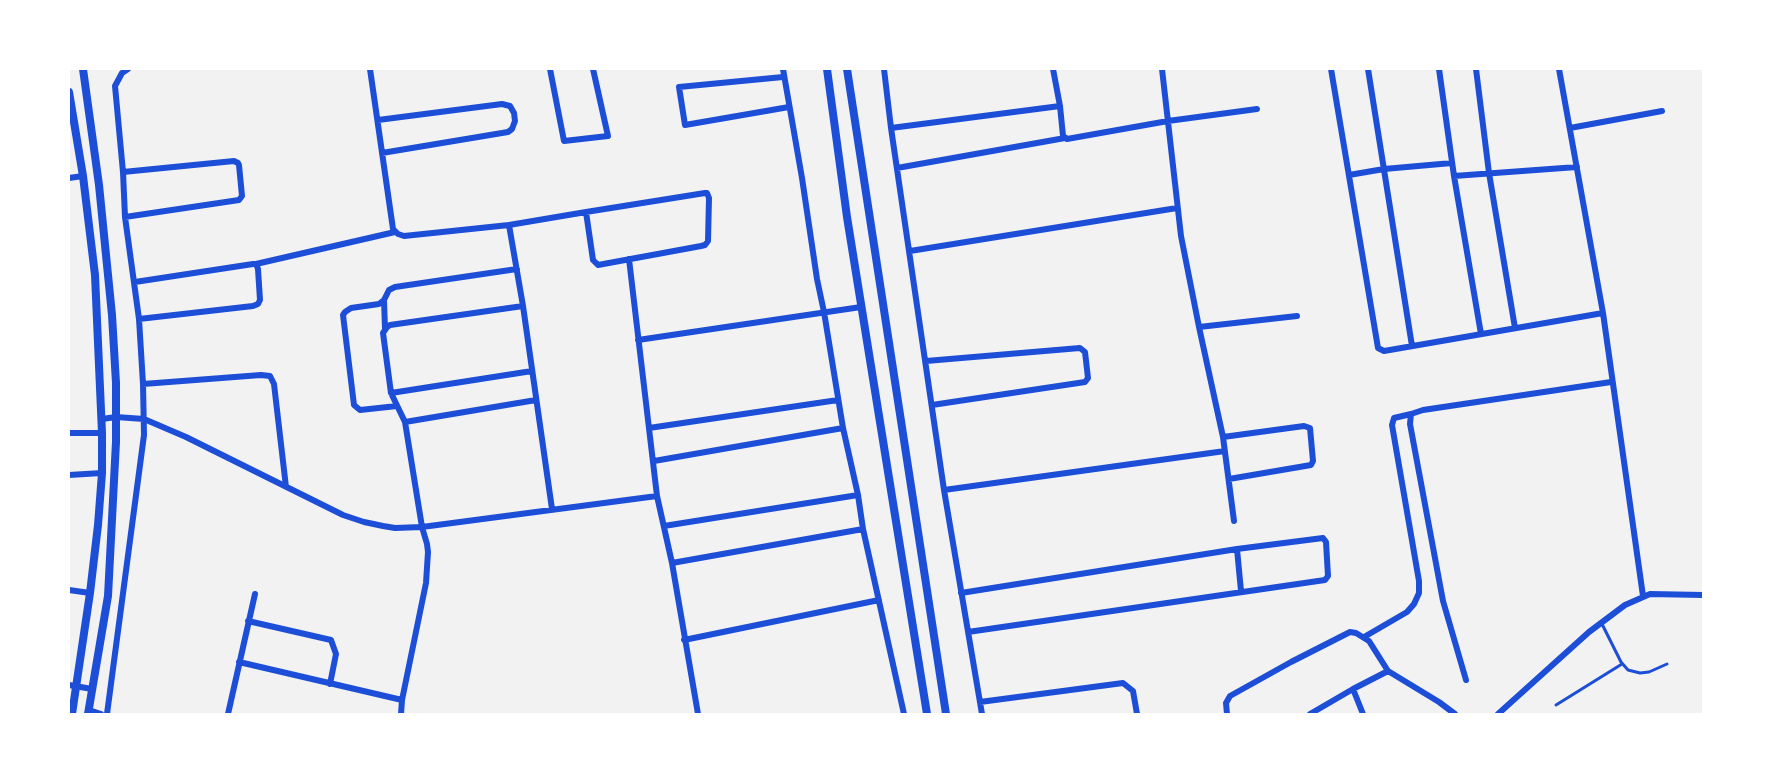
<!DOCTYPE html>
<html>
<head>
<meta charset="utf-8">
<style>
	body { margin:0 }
	#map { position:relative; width:1772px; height:783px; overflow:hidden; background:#f2f2f2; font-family:Overpass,sans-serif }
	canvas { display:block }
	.frame { position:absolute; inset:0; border:70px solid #fff; pointer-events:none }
</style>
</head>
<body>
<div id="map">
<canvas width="1772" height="783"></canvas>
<div class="frame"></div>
</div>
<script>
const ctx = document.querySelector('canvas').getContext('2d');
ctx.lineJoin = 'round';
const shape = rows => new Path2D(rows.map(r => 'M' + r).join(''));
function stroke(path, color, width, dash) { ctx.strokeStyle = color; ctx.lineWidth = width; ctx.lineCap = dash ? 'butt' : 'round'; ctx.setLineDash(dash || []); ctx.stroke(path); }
stroke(shape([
	[1602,624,1621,662,1628,670,1640,673,1649,672,1667,664],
	[1556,705,1622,664]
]), '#1d4ed8', 3);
stroke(shape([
	[370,69,393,229,398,234,404,236,509,225,586,212,705,193,707,193,709,198,708,241,705,245,701,246,598,265,593,260,586,212],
	[550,69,564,141,608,136,593,69],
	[783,69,802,178,817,279,824,312,843,428,858,495,863,529,904,714],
	[884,69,891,128,944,490,982,714],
	[1053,69,1060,106,1063,136,1067,139,1168,121,1257,109],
	[1162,69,1181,236,1199,327,1223,437,1234,521],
	[1331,69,1378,348,1384,351,1603,313],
	[1368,69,1412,346],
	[1439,69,1454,176,1481,334],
	[1476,69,1489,173,1515,328],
	[1559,69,1603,313,1643,596],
	[783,77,679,87,685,125,789,107],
	[378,120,502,104,510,106,514,113,515,121,512,129,508,132,382,153],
	[891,128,1060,106],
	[1570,128,1662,111],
	[897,168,1065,138],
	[123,172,234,161,238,163,239,165,242,196,239,200,125,217],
	[1349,175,1384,169,1452,163],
	[1454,176,1577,167],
	[69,178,83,176],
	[509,225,523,306,552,509],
	[910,251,1177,208],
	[629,259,657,496,672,563,698,714],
	[256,264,395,232],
	[135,282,253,264,256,264,258,269,260,300,258,304,253,306,139,319],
	[384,300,385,329],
	[1199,327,1297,316],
	[638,340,861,307],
	[926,361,1080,348,1085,352,1088,378,1085,382,932,405],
	[143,384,261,375,270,376,274,384,286,487],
	[391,393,532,371],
	[397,406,360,410,354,405,343,315,345,312,351,308,379,304,384,300,389,290,395,287,517,269],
	[102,419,116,417,144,419,186,437,343,515,364,522,383,526,395,528,422,527,657,496],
	[405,422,536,400],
	[649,428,838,400],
	[69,433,102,433],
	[1223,437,1304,426,1310,428,1313,461,1311,465,1229,479],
	[654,461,843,428],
	[69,475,102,473],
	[944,490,1225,451],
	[664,526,858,495],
	[1237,549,1241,591],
	[672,563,863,529],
	[69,590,90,593],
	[961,593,1237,549,1323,538,1326,542,1328,576,1325,580,968,632],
	[248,621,331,640,336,654,330,684],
	[1364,637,1407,612,1414,604,1419,593,1419,581,1392,425,1394,418,1411,414],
	[684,640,879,600],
	[239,662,402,700],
	[1466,680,1443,601,1410,424,1411,414,1423,410,1611,382],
	[69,685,92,689],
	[1353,689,1363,714],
	[980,702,1123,683,1133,691,1137,714],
	[89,710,101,714],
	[107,714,144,435,143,384,139,319,125,217,123,172,115,86,122,73,128,69],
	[228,714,255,594],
	[401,714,402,700,426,583,428,552,427,544,422,527,405,422,391,393,383,333,387,327,390,325,523,306],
	[1227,714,1226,703,1230,696,1291,662,1350,632,1356,633,1369,641,1388,671,1439,702,1455,714],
	[1310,714,1353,689,1388,671],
	[1498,714,1589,632,1625,605,1650,594,1703,595]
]), '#1d4ed8', 6);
stroke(shape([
	[83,69,99,185,112,315,116,383,116,442,108,596,88,714],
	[827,69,847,217,927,714],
	[847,69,946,714],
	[69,92,83,176,95,275,102,433,102,473,98,525,90,593,72,714]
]), '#1d4ed8', 8);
</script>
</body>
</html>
